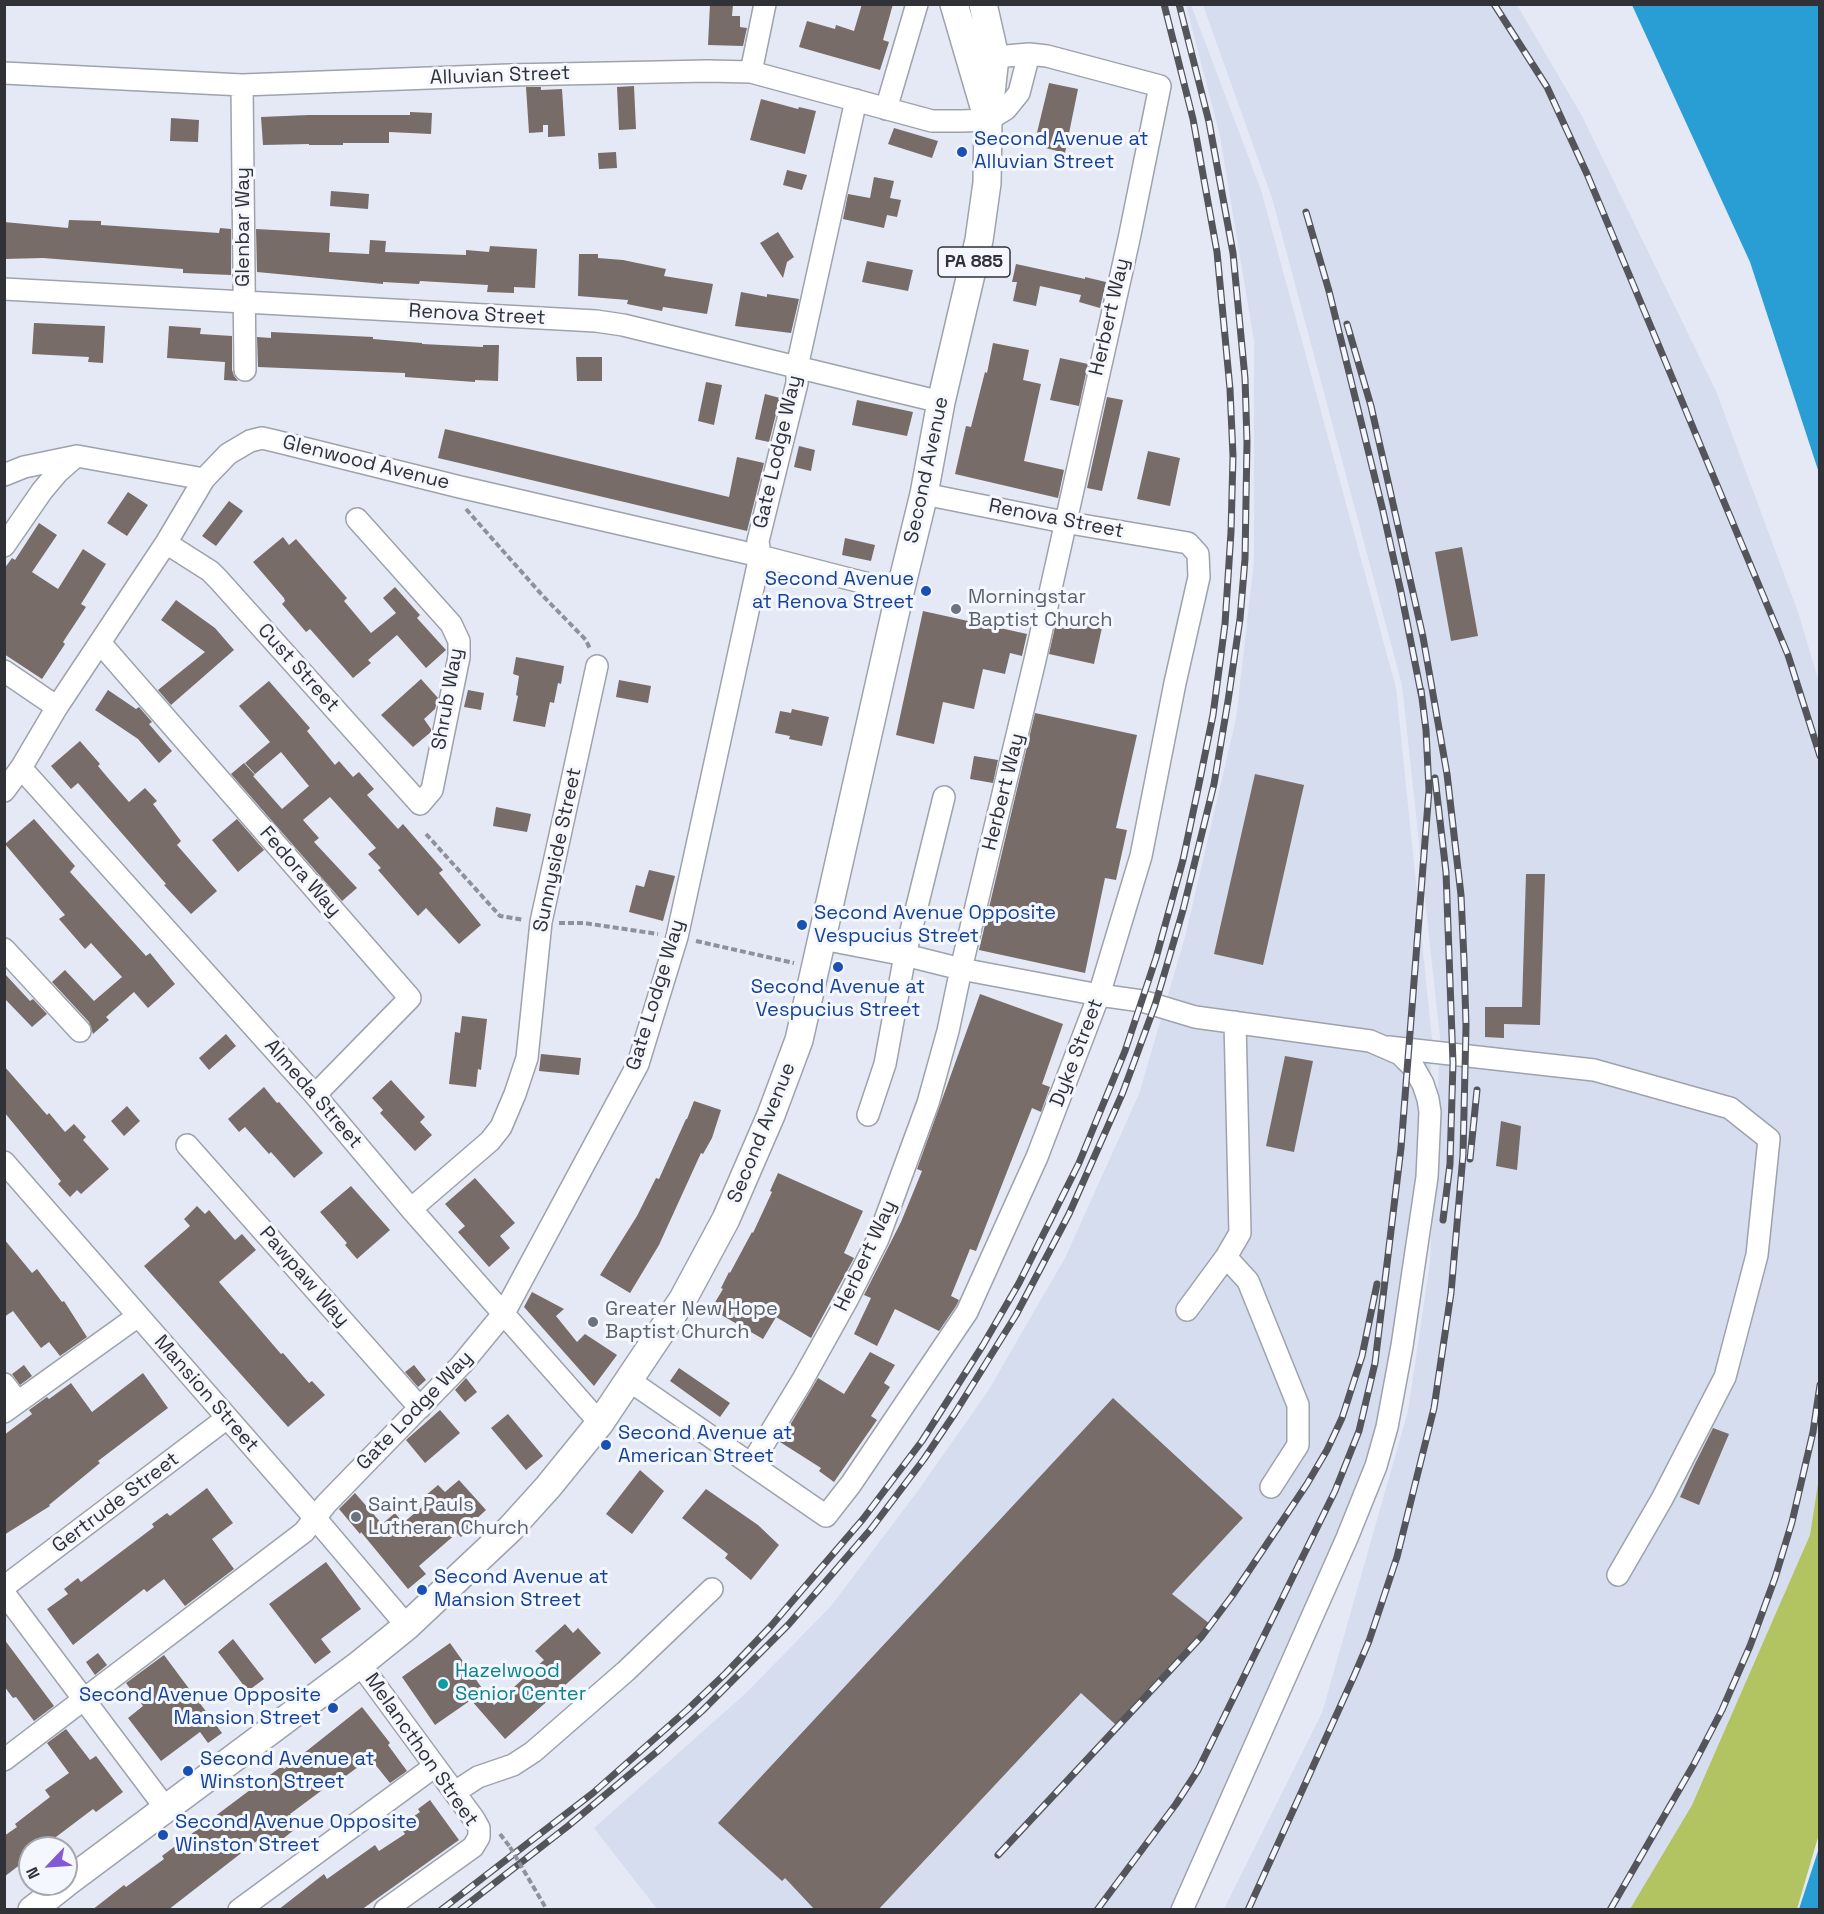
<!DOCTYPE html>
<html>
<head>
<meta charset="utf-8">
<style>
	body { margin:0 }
	#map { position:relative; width:1824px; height:1914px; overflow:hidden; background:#e5e9f5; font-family:"Space Grotesk",sans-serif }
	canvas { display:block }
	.frame { position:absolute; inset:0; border:6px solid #303237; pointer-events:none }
	.north { position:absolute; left:18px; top:1836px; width:60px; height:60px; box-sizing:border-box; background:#f4f7fe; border:2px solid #a6a8ae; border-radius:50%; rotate:245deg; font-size:16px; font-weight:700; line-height:24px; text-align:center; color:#303237 }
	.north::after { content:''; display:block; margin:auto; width:21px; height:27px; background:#845ad4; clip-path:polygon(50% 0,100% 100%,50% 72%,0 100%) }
</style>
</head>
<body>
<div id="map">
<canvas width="1824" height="1914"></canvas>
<div class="frame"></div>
<div class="north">N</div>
</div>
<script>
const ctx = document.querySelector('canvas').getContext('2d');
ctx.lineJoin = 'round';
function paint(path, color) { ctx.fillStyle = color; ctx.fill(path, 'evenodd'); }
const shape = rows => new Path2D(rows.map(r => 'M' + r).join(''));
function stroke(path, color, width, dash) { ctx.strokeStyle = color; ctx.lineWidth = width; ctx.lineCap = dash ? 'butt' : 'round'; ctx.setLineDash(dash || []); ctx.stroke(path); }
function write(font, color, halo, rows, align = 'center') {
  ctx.font = font + ' "Space Grotesk",sans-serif'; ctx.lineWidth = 6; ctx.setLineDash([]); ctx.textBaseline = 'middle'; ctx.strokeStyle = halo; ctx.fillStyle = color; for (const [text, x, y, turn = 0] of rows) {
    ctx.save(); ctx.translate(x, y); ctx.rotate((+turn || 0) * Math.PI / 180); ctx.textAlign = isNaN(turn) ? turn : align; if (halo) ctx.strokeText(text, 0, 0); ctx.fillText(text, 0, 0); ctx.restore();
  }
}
paint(shape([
	[1186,5,1191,5,1261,190,1396,688,1432,1039,1423,1258,1400,1411,1193,1909,657,1909,594,1828,746,1693,831,1606,917,1492,988,1391,1065,1258,1139,1094,1185,937,1236,719,1254,561,1254,341,1220,136],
	[1203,5,1517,5,1582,116,1716,391,1798,612,1819,682,1819,1477,1810,1535,1692,1805,1630,1909,1224,1909,1322,1713,1408,1411,1430,1262,1440,1038,1402,685,1272,198]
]), '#d6ddef');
paint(shape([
	[1819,1477,1819,1834,1797,1909,1630,1909,1692,1805,1810,1535]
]), '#b2c461');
paint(shape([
	[1632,5,1819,5,1819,473,1750,262],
	[1819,1848,1819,1909,1799,1909]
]), '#289ed4');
paint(shape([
	[710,4,733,4,732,16,740,16,740,27,747,28,743,46,708,45],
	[862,4,893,4,883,40,889,42,880,70,799,47,807,21,835,29,836,25,854,31],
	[1049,83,1078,89,1065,153,1034,145],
	[634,86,636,129,619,130,617,87],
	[526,87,541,87,541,90,562,89,565,136,548,137,548,125,543,125,543,132,529,133],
	[761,99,798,109,799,107,816,111,805,154,750,140],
	[410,112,432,113,431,134,389,132,389,143,343,143,343,145,309,145,309,144,263,145,261,117,309,115,410,115],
	[171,118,199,120,198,142,170,141],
	[894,128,938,141,932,158,888,144],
	[616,152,617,168,599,169,598,153],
	[787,170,807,175,802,190,783,185],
	[874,177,894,181,890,198,901,200,897,217,887,215,884,228,843,219,848,194,870,198],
	[331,191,369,194,368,209,330,206],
	[69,220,101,221,101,225,219,233,220,228,231,229,231,275,183,273,183,269,43,258,4,259,4,222,68,228],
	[256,229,330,233,329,252,369,254,370,240,386,241,385,252,466,255,466,250,489,252,490,246,537,249,535,288,514,287,514,293,487,292,488,285,420,281,419,284,383,282,383,284,257,272],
	[778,232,794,257,787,262,783,278,760,243],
	[579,254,598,254,598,258,623,260,666,269,664,276,713,284,707,314,663,307,662,311,627,304,628,300,578,296],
	[867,261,913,270,908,291,862,282],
	[1016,264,1085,279,1085,277,1106,282,1100,308,1079,302,1081,295,1040,286,1036,306,1013,301,1017,282,1012,282],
	[741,292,767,297,767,294,799,299,791,333,735,326],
	[34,323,105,326,103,363,88,362,89,357,32,354],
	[169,326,201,328,200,334,232,336,232,370,234,376,238,381,224,380,225,362,167,358],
	[271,332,373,337,373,339,422,343,422,344,483,347,483,345,499,345,498,381,475,380,475,382,405,377,405,373,258,367,257,337,271,338],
	[993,343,1029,350,1023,380,1041,384,1024,461,1064,470,1058,498,955,474,966,426,971,427,985,372,987,373],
	[576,357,602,357,602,381,577,381],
	[1060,358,1088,364,1079,406,1050,400],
	[706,382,722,385,714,425,698,421],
	[765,394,780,398,769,442,755,439],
	[1107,397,1123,400,1102,491,1087,488],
	[857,400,913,412,907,436,852,425],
	[445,429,729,497,737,457,764,463,747,531,438,458],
	[799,446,815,450,811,471,794,467],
	[1148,451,1180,458,1170,506,1137,499],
	[128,492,148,505,127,536,107,523],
	[229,501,243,511,216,546,202,536],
	[39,523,57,535,32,572,58,589,83,549,106,564,81,604,86,607,63,642,65,644,42,679,4,654,4,569,12,558,15,560],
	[283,537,289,545,296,539,347,598,344,601,371,633,396,613,383,598,395,587,420,615,417,618,446,650,426,668,397,635,368,660,371,663,353,678,310,629,306,632,282,604,285,601,284,598,253,562],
	[845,538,875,545,871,561,842,555],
	[1462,547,1478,636,1451,641,1435,552],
	[176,600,215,628,234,650,171,705,158,690,205,652,161,620],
	[923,611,1027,634,1022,656,1010,653,1005,674,983,669,974,709,943,702,934,744,896,735],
	[1058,613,1103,623,1094,664,1049,654],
	[516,657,564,666,561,684,558,683,554,703,550,702,545,727,513,721,518,696,516,695,519,676,513,674],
	[421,679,438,698,435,709,424,719,431,729,431,732,413,747,381,715],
	[619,680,651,686,648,703,616,697],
	[269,681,310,728,307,731,335,765,339,761,353,777,359,772,374,789,367,795,398,829,403,824,443,870,439,873,481,925,459,944,426,908,418,916,378,870,381,868,368,854,376,848,330,797,303,820,319,838,314,842,357,888,342,901,231,774,244,763,255,775,253,776,282,809,309,786,281,752,255,774,245,763,270,742,239,706],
	[108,690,136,709,139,707,152,722,149,724,172,751,159,763,138,739,95,710],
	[468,690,484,693,481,710,464,707],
	[792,709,829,717,822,746,789,739,790,736,775,733,780,711,791,713],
	[1035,713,1137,735,1116,828,1127,830,1116,880,1105,878,1085,973,979,950],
	[80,741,100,764,98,766,108,778,129,802,145,788,157,801,153,804,181,841,177,845,217,891,191,914,164,885,166,884,78,783,71,789,51,766],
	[974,756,998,760,993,783,970,779],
	[1255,774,1304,785,1263,965,1214,954],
	[496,807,531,814,527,832,493,826],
	[34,819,75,866,70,872,146,956,150,953,175,984,148,1008,134,992,106,1017,109,1020,93,1034,89,1022,52,982,65,970,94,1001,122,977,91,943,85,949,59,919,65,915,5,844],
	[237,819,264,850,238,872,212,840],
	[649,870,675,876,663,921,629,912,636,885,644,887],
	[1526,874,1545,874,1540,1025,1504,1024,1504,1038,1485,1037,1485,1007,1522,1007],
	[4,973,30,1001,33,999,47,1014,32,1027,4,998],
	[980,994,1063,1024,1042,1084,1050,1087,1041,1112,1032,1108,976,1251,970,1249,951,1296,959,1300,956,1306,939,1331,895,1309,877,1346,854,1334,871,1298,864,1295,901,1222,922,1171,917,1169],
	[462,1016,487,1019,481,1070,478,1069,476,1087,449,1084,455,1032,460,1033],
	[226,1034,236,1046,209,1070,199,1058],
	[541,1054,581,1058,579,1075,539,1071],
	[1285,1056,1313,1061,1294,1152,1266,1146],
	[4,1066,47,1115,49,1113,65,1132,74,1124,86,1137,83,1140,109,1169,81,1194,77,1190,70,1197,58,1184,61,1181,4,1112],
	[391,1080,425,1117,420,1122,432,1135,415,1151,380,1113,383,1110,372,1098],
	[264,1087,277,1103,279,1102,323,1153,294,1178,271,1152,269,1154,245,1127,239,1132,228,1119],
	[694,1101,721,1110,712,1138,703,1154,701,1153,659,1245,630,1293,600,1275,637,1216,656,1178,659,1179,686,1119,687,1119],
	[127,1106,140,1121,124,1136,111,1121],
	[1501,1121,1521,1126,1517,1170,1496,1166],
	[778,1173,863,1211,844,1253,854,1258,811,1338,776,1317,763,1339,711,1309,723,1289,721,1288,729,1272,730,1273,752,1232,753,1233,772,1192,770,1191],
	[475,1178,515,1223,500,1236,510,1248,489,1267,458,1232,465,1226,445,1204],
	[351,1186,390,1230,357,1259,345,1245,347,1243,320,1212],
	[197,1206,205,1214,209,1210,235,1240,242,1234,256,1250,219,1282,281,1354,283,1353,309,1383,312,1381,325,1395,288,1427,144,1266,190,1226,184,1219],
	[4,1239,32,1273,37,1269,62,1302,64,1301,87,1337,60,1356,49,1342,41,1348,13,1311,4,1317],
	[532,1292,564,1309,556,1316,577,1342,585,1334,617,1355,594,1386,524,1307],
	[870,1352,895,1365,884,1383,890,1387,871,1416,877,1420,834,1482,819,1471,821,1468,780,1442,818,1378,844,1394],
	[24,1365,32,1376,20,1385,12,1374],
	[414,1365,426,1380,418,1387,405,1372],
	[679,1368,730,1403,720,1417,670,1381],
	[143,1373,168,1408,98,1461,100,1463,49,1505,50,1506,4,1535,4,1435,32,1414,29,1410,47,1397,49,1399,71,1383,92,1412],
	[466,1378,477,1392,465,1402,455,1390],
	[1113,1398,1243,1518,1172,1594,1210,1624,1116,1725,1081,1693,878,1910,815,1910,785,1878,782,1881,718,1823],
	[440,1410,460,1433,425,1463,406,1440],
	[508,1414,543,1456,526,1470,491,1428],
	[1713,1428,1729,1434,1699,1505,1680,1497,1694,1466],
	[640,1470,664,1491,632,1534,606,1514],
	[459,1480,486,1510,472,1523,474,1526,461,1537,457,1533,419,1566,426,1574,408,1589,361,1532,360,1534,339,1509,355,1493,382,1524,395,1513,403,1523,429,1501,425,1496,438,1485,445,1492],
	[207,1488,233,1523,212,1539,234,1569,185,1606,164,1579,147,1592,144,1589,73,1645,47,1609,68,1594,64,1589,78,1578,81,1582,154,1527,152,1524,167,1513,170,1516],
	[706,1489,758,1525,779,1545,751,1580,725,1558,728,1554,682,1518],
	[326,1562,361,1609,321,1639,331,1652,315,1664,269,1604],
	[565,1624,573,1633,578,1628,601,1653,505,1739,471,1700,435,1725,402,1677,450,1643,494,1705,544,1660,535,1651],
	[4,1639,54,1706,34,1721,16,1697,13,1698,4,1686],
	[233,1639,264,1679,248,1691,218,1652],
	[98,1653,107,1665,95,1675,86,1662],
	[164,1655,222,1733,208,1743,200,1732,161,1761,128,1718,143,1706,126,1683],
	[362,1707,390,1743,388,1745,407,1771,390,1783,370,1758,327,1790,325,1788,290,1814,299,1826,270,1849,262,1837,168,1910,92,1910,124,1885,126,1887,164,1859,162,1856,282,1766,284,1769],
	[66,1729,90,1760,96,1756,123,1792,96,1812,93,1809,52,1840,59,1848,30,1848,30,1857,4,1877,4,1836,17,1827,15,1824,50,1797,45,1790,69,1773,47,1743],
	[430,1800,459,1840,361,1910,278,1910,324,1874,327,1879,375,1845,379,1851,405,1834,400,1826,420,1812,418,1809]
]), '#776c67');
const minor = shape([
	[751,72,765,4],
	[4,73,242,85,509,75,708,71,751,72,932,121,962,121,988,120,1006,109,1019,93,1029,54],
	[242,85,245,370],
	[886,109,917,4],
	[4,289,596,321,623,325,941,402],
	[4,475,24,467,77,456,204,479],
	[166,543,210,571,218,579,420,804,432,790,459,657,459,641,451,624,357,519],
	[4,546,42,491,58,472,74,458],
	[101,644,410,998,315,1095],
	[4,671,57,707],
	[21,768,315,1095,411,1209,600,1423],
	[4,791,21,768,57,707,166,543,204,479,228,454,250,441,262,438,275,441,460,487,760,556,900,592],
	[823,939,905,955,961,969,1099,995,1142,1001,1195,1017,1370,1041,1400,1054,1414,1068,1423,1084,1428,1099,1430,1112,1427,1177,1402,1346,1387,1427,1376,1466,1347,1538,1182,1910],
	[4,949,80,1031],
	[1388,1047,1594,1070,1730,1108,1769,1139,1757,1255,1725,1377,1662,1499,1618,1575],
	[868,1115,885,1064,905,955,944,797],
	[187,1145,420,1408],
	[4,1162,315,1518,407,1626],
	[411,1209,490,1141,501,1127,515,1094,527,1058,541,922,597,666],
	[1226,1257,1248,1281,1298,1405,1298,1445,1271,1487],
	[1187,1310,1226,1257,1240,1233,1235,1022],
	[630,1381,826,1516,851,1484,967,1312,1037,1157,1099,995,1141,856,1175,683,1199,577,1198,554,1188,543,1064,522,924,494],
	[4,1384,17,1401],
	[4,1412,138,1316],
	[752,1463,802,1381,846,1302,878,1239,928,1103,948,1031,961,969,1035,660,1129,239,1160,86,1047,56,1029,54,995,57],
	[4,1587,227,1418],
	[4,1593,167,1810],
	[360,1664,474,1819,479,1828,479,1837,473,1847,385,1910],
	[4,1760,304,1532,326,1504,462,1364,504,1313,638,1064,677,937,760,556,758,541,797,383,797,367,856,100],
	[455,1792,478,1777,513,1765,533,1752,626,1671,712,1589],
	[239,1910,435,1766]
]);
const major = shape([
	[954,4,985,110],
	[66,1883,360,1664,407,1626,510,1529,548,1487,600,1423,683,1299,726,1219,771,1115,799,1040,900,592,924,494,941,402,979,240,987,183,988,120,995,57,983,4],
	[32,1910,65,1884]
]);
stroke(minor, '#9da2ac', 24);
stroke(major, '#9da2ac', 30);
stroke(shape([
	[466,509,542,595,586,640,590,649],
	[426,834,500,916,524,920],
	[559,923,584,923,658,934],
	[696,941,794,963],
	[500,1834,510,1847]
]), '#8e919a', 4, [6, 3]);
stroke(minor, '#fff', 21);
stroke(major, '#fff', 27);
const rail = shape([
	[1494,4,1547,87,1587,174,1788,655,1820,756],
	[1306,212,1329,291,1383,511,1401,592,1422,698],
	[1435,778,1446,872,1453,1063,1450,1164,1443,1220],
	[1470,1159,1477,1090],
	[998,1855,1202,1636,1232,1596,1307,1484,1327,1450,1342,1418,1362,1356,1377,1284],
	[441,1910,593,1793,687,1710,726,1673,771,1626,863,1519,922,1441,983,1345,1019,1283,1079,1163,1125,1051,1156,958,1183,860,1198,789,1213,715,1225,624,1231,532,1233,456,1230,389,1217,252,1193,119,1164,4],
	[460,1910,568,1826,659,1750,702,1711,789,1624,871,1529,924,1459,955,1413,1016,1315,1069,1214,1123,1092,1155,1005,1169,958,1183,910,1214,784,1228,701,1240,619,1245,559,1247,442,1245,378,1233,253,1209,122,1179,4],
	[1097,1910,1176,1804,1198,1770,1335,1491,1359,1431,1375,1363,1401,1148,1429,790,1426,730,1421,690],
	[1248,1910,1354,1676,1369,1641,1397,1557,1434,1408,1451,1293,1463,1155,1466,1026,1464,960,1461,895,1447,774,1423,637,1371,406,1347,324],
	[1610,1910,1694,1764,1722,1710,1750,1646,1775,1578,1792,1522,1813,1432,1820,1385]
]);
stroke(rail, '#53555b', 7);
stroke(rail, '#f4f7fe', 4.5, [14]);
stroke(shape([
	[510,1847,547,1910]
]), '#8e919a', 4, [6, 3]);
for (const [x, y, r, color] of [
	[962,152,6,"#1a4fb4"],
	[926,591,6,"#1a4fb4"],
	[956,609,6,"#6b7280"],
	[802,925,6,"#1a4fb4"],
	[838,967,6,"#1a4fb4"],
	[593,1322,6,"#6b7280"],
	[606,1445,6,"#1a4fb4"],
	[356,1517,6,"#6b7280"],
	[422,1590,6,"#1a4fb4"],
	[443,1684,6,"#0f9aa8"],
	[333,1708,6,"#1a4fb4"],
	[188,1771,6,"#1a4fb4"],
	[163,1835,6,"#1a4fb4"]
]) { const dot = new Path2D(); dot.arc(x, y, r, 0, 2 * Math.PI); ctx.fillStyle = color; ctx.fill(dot); stroke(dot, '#f4f7fe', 2); }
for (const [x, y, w] of [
	[974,262,72]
]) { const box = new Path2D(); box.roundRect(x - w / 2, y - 15, w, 30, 4.5); ctx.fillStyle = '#f4f7fe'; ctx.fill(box); stroke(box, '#303237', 1.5); }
write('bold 18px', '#303237', null, [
	["PA 885",974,262]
]);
write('20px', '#303237', '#f4f7fe', [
	["Alluvian Street",500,76,-2],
	["Glenbar Way",244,227,-90],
	["Renova Street",477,315,3],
	["Herbert Way",1110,317,-77],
	["Gate Lodge Way",778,452,-77],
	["Glenwood Avenue",366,463,14],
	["Second Avenue",927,470,-78],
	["Renova Street",1056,519,11],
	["Cust Street",298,668,48],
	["Shrub Way",448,699,-80],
	["Herbert Way",1004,792,-76],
	["Sunnyside Street",558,850,-78],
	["Fedora Way",300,872,49],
	["Gate Lodge Way",656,995,-73],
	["Dyke Street",1077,1053,-69],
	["Almeda Street",313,1094,49],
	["Second Avenue",762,1133,-68],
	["Herbert Way",866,1256,-65],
	["Pawpaw Way",304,1277,49],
	["Mansion Street",206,1394,49],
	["Gate Lodge Way",415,1411,-46],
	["Gertrude Street",116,1503,-37],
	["Melancthon Street",421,1750,55]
]);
write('20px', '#164399', '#f4f7fe', [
	["Second Avenue at",974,140],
	["Alluvian Street",974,163],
	["Second Avenue",914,580,"right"],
	["at Renova Street",914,603,"right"],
	["Second Avenue Opposite",814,914],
	["Vespucius Street",814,937],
	["Second Avenue at",838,988,"center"],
	["Vespucius Street",838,1011,"center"],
	["Second Avenue at",618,1434],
	["American Street",618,1457],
	["Second Avenue at",434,1578],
	["Mansion Street",434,1601],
	["Second Avenue Opposite",321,1696,"right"],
	["Mansion Street",321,1719,"right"],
	["Second Avenue at",200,1760],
	["Winston Street",200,1783],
	["Second Avenue Opposite",175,1823],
	["Winston Street",175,1846]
], 'left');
write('20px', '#5b616d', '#f4f7fe', [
	["Morningstar",968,598],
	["Baptist Church",968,621],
	["Greater New Hope",605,1310],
	["Baptist Church",605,1333],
	["Saint Pauls",368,1506],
	["Lutheran Church",368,1529]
], 'left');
write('20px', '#0d838f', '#f4f7fe', [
	["Hazelwood",455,1672],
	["Senior Center",455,1695]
], 'left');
</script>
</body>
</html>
